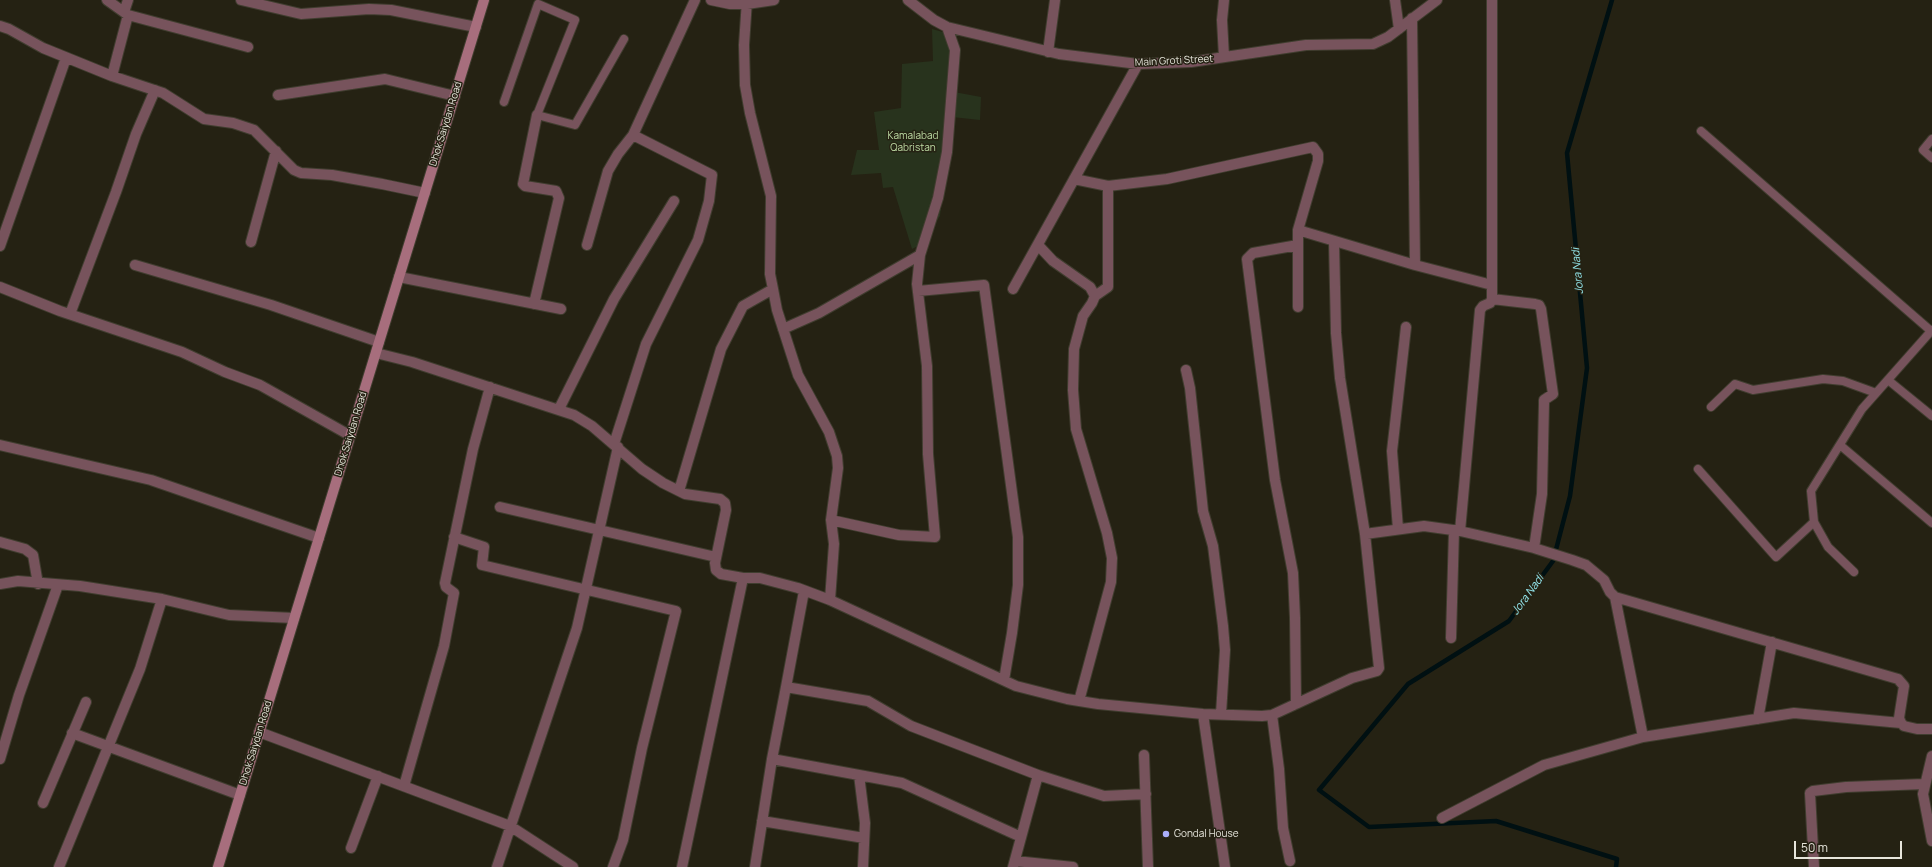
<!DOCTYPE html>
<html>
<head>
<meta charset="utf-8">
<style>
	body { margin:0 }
	#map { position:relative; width:1932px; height:867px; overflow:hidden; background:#252213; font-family:Manrope,sans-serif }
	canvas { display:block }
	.scale { position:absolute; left:1794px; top:841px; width:108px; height:18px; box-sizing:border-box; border:2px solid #e7e6dc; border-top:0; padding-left:5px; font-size:12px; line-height:14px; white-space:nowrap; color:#e7e6dc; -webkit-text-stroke:3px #252213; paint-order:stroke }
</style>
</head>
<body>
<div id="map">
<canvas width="1932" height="867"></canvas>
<div class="scale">50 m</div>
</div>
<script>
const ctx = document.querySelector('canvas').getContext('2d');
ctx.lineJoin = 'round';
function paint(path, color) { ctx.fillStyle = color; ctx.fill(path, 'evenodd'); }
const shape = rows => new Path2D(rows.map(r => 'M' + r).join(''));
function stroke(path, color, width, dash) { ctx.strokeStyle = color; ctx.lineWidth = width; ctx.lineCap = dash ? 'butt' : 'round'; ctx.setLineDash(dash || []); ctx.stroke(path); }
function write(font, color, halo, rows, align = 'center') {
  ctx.font = font + ' Manrope,sans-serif'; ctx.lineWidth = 3; ctx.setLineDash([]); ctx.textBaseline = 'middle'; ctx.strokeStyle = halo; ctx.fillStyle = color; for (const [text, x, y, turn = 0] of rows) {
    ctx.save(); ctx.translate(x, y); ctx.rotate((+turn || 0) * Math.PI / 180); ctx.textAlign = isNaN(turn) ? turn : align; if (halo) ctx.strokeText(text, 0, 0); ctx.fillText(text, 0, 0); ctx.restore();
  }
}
paint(shape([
	[932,29,950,34,954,92,981,97,980,120,952,117,940,216,922,244,912,249,893,187,883,188,881,173,851,175,857,150,879,150,874,112,901,108,902,64,933,61]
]), '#28331d');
stroke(shape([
	[1612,0,1567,153,1587,368,1570,496,1553,561,1509,621,1408,684,1319,790,1369,827,1496,821,1617,859,1616,867]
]), '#001012', 4.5);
const lane = shape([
	[504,102,538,4,575,20,537,115,575,125,624,39],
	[1701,131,1931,331],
	[1932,139,1923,150,1932,158],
	[1888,380,1932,416],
	[1711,407,1735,384,1753,390,1823,379,1843,381,1876,393],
	[1840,445,1932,523],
	[1698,469,1776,557,1814,522],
	[1854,572,1828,547,1814,522,1811,491,1862,409,1932,330]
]);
const street = shape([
	[107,0,128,15,248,47],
	[241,0,301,14,369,9,391,10,476,27],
	[711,0,730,4,747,4,774,0],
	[747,0,744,45,745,85,750,113,771,196,770,274,773,289,777,310,798,375,829,432,837,456,838,468,831,520,834,544,830,600],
	[908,0,934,20,947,27,1059,54,1138,64,1191,62,1306,45,1373,44,1388,37,1437,0],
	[1395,0,1399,29],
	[124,12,128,0],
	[1412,18,1415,265],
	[0,26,9,29,43,48,112,76,163,93,204,119,233,123,254,130,294,170,301,173,332,175,382,184,425,193],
	[1048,52,1055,0],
	[1224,57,1222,20,1224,0],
	[112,76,128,15],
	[278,95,385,79,455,96],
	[1074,179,1108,186,1167,179,1313,147,1318,154,1318,161,1298,230,1298,307],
	[1298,230,1415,265,1492,285],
	[251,242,276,151],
	[587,245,608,171,618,154,633,135,695,0],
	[1038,245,1053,261,1090,287,1095,296],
	[0,246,66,58],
	[135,265,271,305,379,342],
	[399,277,561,309],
	[0,287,60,311,182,352,225,372,260,385,351,436],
	[1013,289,1138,64],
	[918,291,984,285,1018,537,1018,585,1012,633,1004,680],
	[1492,299,1535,304,1539,305,1541,309,1553,394,1544,400,1544,403,1542,494,1534,548],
	[534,304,559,198,556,191,525,186,523,184,537,115],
	[70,314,116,192,136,134,155,90],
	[783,329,819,313,920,255],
	[376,353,412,362,574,415,592,426,642,469,663,483,685,494,720,499,725,503,726,510,715,563,716,570,721,574,743,578,760,578,798,588,830,600,1016,686,1067,699,1098,704,1203,714,1262,716,1272,715,1352,678,1377,671,1379,668,1365,534,1340,378,1336,333,1334,242],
	[1186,370,1190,388,1203,511,1213,546,1223,626,1225,650,1221,714],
	[559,409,614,299,674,201],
	[614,444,646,344,698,240,709,201,712,175,633,135],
	[0,445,151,480,319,538],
	[679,491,721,349,743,306,773,289],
	[500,507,716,557],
	[831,520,899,535,935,537,928,454,927,366,917,284,920,255,938,198,947,152,955,50,947,27],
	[1398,529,1392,451,1406,327],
	[1460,531,1480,310,1483,306,1490,303,1492,299,1492,0],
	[1365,534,1424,526,1460,531,1534,548,1572,560,1586,565,1604,580,1610,592,1615,597,1898,679,1904,686,1899,718,1901,723,1904,726,1917,729,1932,729],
	[454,537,484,547,482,565,676,611,642,748,623,840,613,867],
	[0,542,25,549,33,555,38,584],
	[0,584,18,581,80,586,162,599,229,615,294,618],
	[804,591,786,687,868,701,911,726,1038,775,1013,867],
	[1615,597,1643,737],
	[1451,638,1454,530],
	[786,687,772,759,859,775,865,823,863,867],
	[1079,701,1111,582,1112,558,1107,533,1076,429,1073,390,1074,349,1083,316,1092,303,1095,296,1108,287,1108,186],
	[1296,704,1295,618,1293,573,1275,480,1247,259,1253,253,1298,245],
	[1203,714,1225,867],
	[1272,715,1279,769,1283,828,1290,861],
	[1758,719,1772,642],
	[259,732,510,826,573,867],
	[72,733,240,795],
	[1144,755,1148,867],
	[1932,756,1923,794,1932,841],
	[0,759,19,695,58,585],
	[859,775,902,783,1021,837],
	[1038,775,1104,796,1146,794],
	[404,786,444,646,454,593,446,587,445,583,473,449,490,387],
	[43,803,86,702],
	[1442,818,1544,765,1643,737,1794,713,1901,723],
	[762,821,864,838],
	[351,848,378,776],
	[1015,861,1073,867],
	[59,867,140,669,162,599],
	[497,867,577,628,618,447],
	[682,867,743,578],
	[755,867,772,759],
	[1814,867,1810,793,1813,791,1846,787,1924,784]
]);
const secondary = shape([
	[218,867,484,0]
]);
stroke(lane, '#403d2f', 10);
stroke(street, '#403d2f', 12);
stroke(secondary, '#403d2f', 12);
stroke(lane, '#77535c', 8);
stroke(street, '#77535c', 10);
stroke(secondary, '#a76e7d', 10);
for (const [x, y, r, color] of [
	[1166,834,4,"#abaffb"]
]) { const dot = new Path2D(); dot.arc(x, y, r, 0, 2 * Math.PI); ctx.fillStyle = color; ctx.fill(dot); stroke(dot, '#252213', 1.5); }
write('10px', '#e7e6dc', '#252213', [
	["Main Groti Street",1174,61,-3],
	["Dhok Saiydan Road",446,124,-73],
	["Dhok Saiydan Road",351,434,-73],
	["Dhok Saiydan Road",256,743,-73]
]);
write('10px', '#bedca5', '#252213', [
	["Kamalabad",913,136],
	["Qabristan",913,148]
]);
write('10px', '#e7e6dc', '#252213', [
	["Gondal House",1174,834]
], 'left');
write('italic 11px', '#91e3e9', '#252213', [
	["Jora Nadi",1578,271,-95],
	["Jora Nadi",1528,595,-54]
]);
</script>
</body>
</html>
